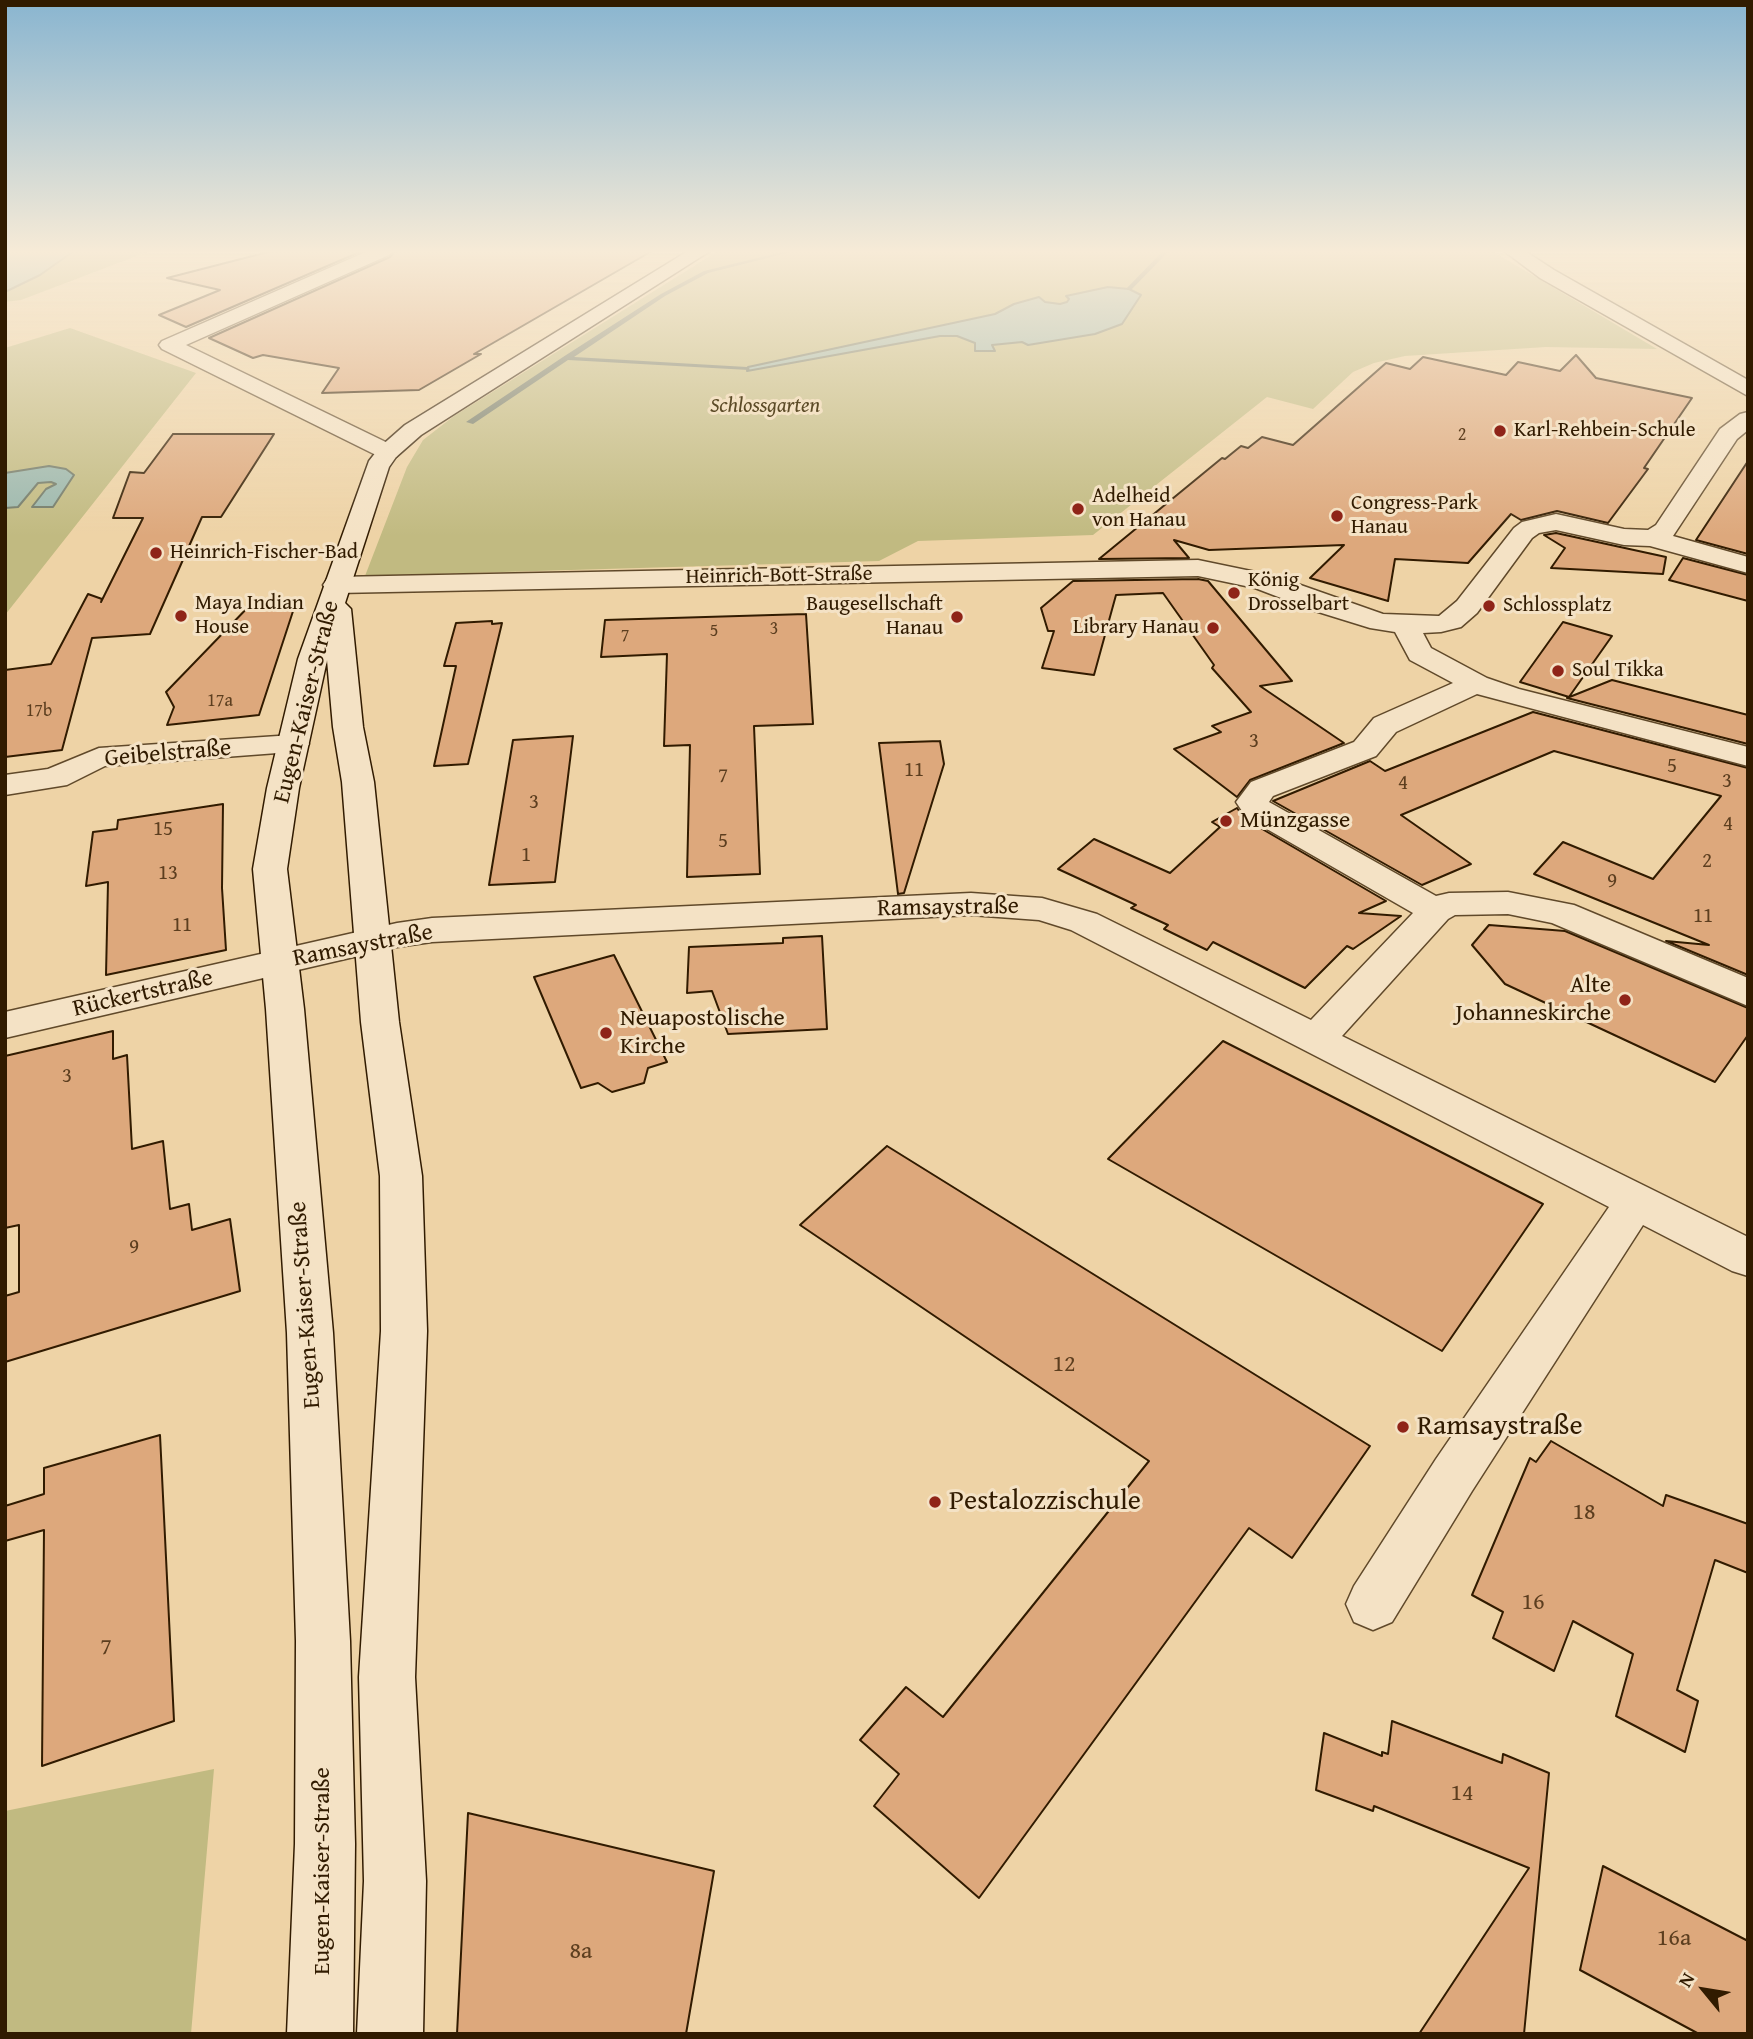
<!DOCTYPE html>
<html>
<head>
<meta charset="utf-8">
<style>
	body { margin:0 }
	#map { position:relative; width:1753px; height:2039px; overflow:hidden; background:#eed3a6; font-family:"Gentium Book Plus",serif }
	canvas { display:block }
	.frame { position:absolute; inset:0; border:7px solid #311b00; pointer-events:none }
	.north { position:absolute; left:1669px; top:1955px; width:70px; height:70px; -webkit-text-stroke:5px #f4e2c5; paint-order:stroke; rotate:300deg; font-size:19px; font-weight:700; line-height:28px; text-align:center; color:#311b00 }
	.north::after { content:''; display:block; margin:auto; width:24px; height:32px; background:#311b00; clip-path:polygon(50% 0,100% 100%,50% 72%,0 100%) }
</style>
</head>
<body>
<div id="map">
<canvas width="1753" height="2039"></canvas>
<div class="frame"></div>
<div class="north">N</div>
</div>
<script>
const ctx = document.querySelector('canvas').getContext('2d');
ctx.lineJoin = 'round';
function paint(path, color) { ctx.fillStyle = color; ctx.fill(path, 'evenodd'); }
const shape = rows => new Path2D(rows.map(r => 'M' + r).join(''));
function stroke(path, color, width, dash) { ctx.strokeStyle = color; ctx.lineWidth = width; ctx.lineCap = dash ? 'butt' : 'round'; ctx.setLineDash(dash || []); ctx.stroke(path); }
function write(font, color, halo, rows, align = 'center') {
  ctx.font = font + ' "Gentium Book Plus",serif'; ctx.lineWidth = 6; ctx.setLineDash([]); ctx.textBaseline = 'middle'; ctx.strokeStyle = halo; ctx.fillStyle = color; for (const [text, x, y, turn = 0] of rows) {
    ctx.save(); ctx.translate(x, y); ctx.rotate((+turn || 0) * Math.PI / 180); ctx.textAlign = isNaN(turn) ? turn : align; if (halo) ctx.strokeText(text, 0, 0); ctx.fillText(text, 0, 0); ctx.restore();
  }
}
paint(shape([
	[74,251,150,251,21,300,5,302,5,292,40,275],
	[718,251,1492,251,1657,349,1546,347,1405,356,1374,363,1353,372,1313,409,1267,397,1093,535,918,541,879,561,365,576,407,467,423,440,454,416],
	[70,328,196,373,5,615,5,348],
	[214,1769,191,2034,5,2034,5,1811]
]), '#c1ba81');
const water = shape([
	[5,251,74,251,40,275,5,292,5,251],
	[1108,287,1129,289,1141,295,1122,324,1095,334,1028,345,1022,342,992,345,995,351,975,351,975,343,957,336,940,336,747,371,748,367,995,314,1014,304,1039,297,1045,302,1060,304,1067,302,1069,299,1066,296,1108,287],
	[49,466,66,469,74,475,53,507,32,507,46,489,56,484,51,482,38,483,18,507,5,508,5,473,49,466]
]);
paint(water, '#9ab7ad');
stroke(water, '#707968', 2);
paint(shape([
	[786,251,795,251,708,273,665,296,574,357,747,367,750,369,749,370,568,360,473,424,466,422,563,357,661,294,704,271,786,251],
	[1163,251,1169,251,1131,290,1127,290,1127,288,1163,251]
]), '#707968');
const building = shape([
	[272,251,362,251,186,327,159,315,220,290,167,278,272,251],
	[395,251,652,251,474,354,481,354,419,390,322,393,339,368,263,355,253,358,209,338,390,257,395,251],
	[1576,355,1596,378,1692,398,1644,468,1648,469,1608,523,1557,511,1521,520,1511,514,1468,563,1395,559,1388,601,1310,578,1344,545,1209,550,1174,540,1189,558,1099,559,1222,458,1225,459,1241,446,1248,448,1262,437,1293,445,1386,363,1410,369,1423,357,1506,375,1518,362,1560,371,1576,355],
	[173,434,274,434,221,517,202,517,150,634,92,638,62,750,5,757,5,670,51,664,88,594,102,599,101,602,143,518,113,518,130,472,144,473,173,434],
	[1748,461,1748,554,1696,540,1748,461],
	[1556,533,1666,557,1663,574,1551,568,1565,548,1544,535,1556,533],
	[1683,558,1748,575,1748,601,1669,580,1683,558],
	[1198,579,1208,581,1292,681,1260,686,1344,743,1250,780,1237,797,1174,749,1221,732,1212,726,1251,712,1212,668,1214,665,1163,593,1116,595,1094,675,1042,668,1054,631,1048,631,1041,608,1073,581,1198,579],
	[297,599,259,715,167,725,174,707,166,692,254,601,297,599],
	[806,614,813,724,754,726,760,874,687,877,690,745,664,746,667,654,601,657,605,620,806,614],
	[492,621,492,624,502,623,468,764,434,766,456,666,444,666,456,623,492,621],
	[1563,622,1612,636,1569,697,1520,682,1563,622],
	[1612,680,1748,715,1748,744,1567,698,1612,680],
	[1533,712,1748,768,1748,975,1666,941,1709,945,1534,874,1563,842,1653,879,1721,796,1554,751,1401,815,1471,864,1422,885,1273,801,1370,761,1385,771,1533,712],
	[573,736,555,882,489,885,513,740,573,736],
	[940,741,944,764,904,893,898,894,879,743,940,741],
	[223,804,222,888,226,950,106,975,108,882,86,886,93,832,117,829,118,820,223,804],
	[1237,808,1245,819,1386,901,1359,913,1401,916,1353,949,1347,946,1305,988,1213,942,1207,950,1164,929,1168,925,1131,908,1136,905,1058,869,1094,839,1170,873,1220,827,1212,822,1237,808],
	[1489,925,1565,931,1748,1008,1748,1035,1715,1082,1505,984,1472,945,1489,925],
	[822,936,827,1029,728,1034,712,991,687,993,689,947,783,943,783,938,822,936],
	[614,955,667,1062,648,1068,644,1083,612,1092,598,1083,581,1088,534,977,614,955],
	[113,1031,113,1059,127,1055,132,1149,163,1141,170,1209,189,1204,192,1230,230,1219,240,1291,5,1362,5,1296,19,1292,19,1225,5,1228,5,1056,113,1031],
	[1223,1041,1543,1204,1442,1351,1108,1159,1223,1041],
	[887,1146,1370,1446,1292,1558,1249,1528,979,1898,874,1806,899,1774,860,1740,906,1687,943,1717,1149,1461,800,1225,887,1146],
	[160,1435,174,1721,42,1766,44,1530,5,1541,5,1506,44,1494,44,1468,160,1435],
	[1551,1441,1663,1506,1666,1495,1748,1524,1748,1573,1715,1560,1677,1690,1698,1701,1685,1752,1616,1716,1633,1654,1573,1621,1554,1671,1493,1638,1503,1612,1472,1595,1530,1458,1536,1462,1551,1441],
	[1392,1721,1502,1763,1503,1754,1549,1773,1524,2034,1419,2034,1529,1868,1374,1806,1373,1811,1316,1790,1324,1733,1382,1756,1382,1752,1388,1754,1392,1721],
	[468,1813,714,1871,686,2034,457,2034,468,1813],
	[1603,1866,1748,1941,1748,2034,1699,2034,1580,1970,1603,1866]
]);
paint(building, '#dda87c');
stroke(building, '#311b00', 2);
const minor = shape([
	[368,251,392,251,389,255,186,345,396,447,400,452,396,457,380,457,162,349,159,345,162,341,368,251],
	[1504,251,1525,251,1554,270,1748,380,1748,396,1540,278,1504,251],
	[1748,412,1748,430,1737,439,1673,536,1748,557,1748,573,1650,546,1624,545,1556,530,1539,533,1532,538,1477,613,1461,627,1441,632,1423,633,1431,648,1487,678,1519,689,1748,747,1748,766,1477,694,1396,732,1376,756,1273,796,1269,802,1436,896,1449,893,1508,892,1574,905,1748,978,1748,1006,1552,923,1508,914,1455,915,1448,919,1342,1036,1748,1237,1748,1276,1732,1271,1643,1225,1472,1491,1392,1622,1373,1630,1354,1622,1346,1604,1354,1586,1436,1459,1609,1207,1071,930,1039,920,971,915,432,942,397,947,5,1038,5,1012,397,923,432,918,971,893,1042,898,1097,914,1311,1020,1413,913,1246,817,1236,802,1251,782,1354,742,1374,718,1453,683,1410,660,1395,632,1370,628,1315,611,1255,588,1198,576,337,593,327,591,323,585,327,579,337,577,1198,560,1275,576,1383,614,1439,616,1457,601,1514,528,1522,522,1556,514,1624,529,1648,530,1656,525,1720,429,1740,414,1748,412],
	[293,735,304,737,309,744,304,751,105,766,67,785,5,795,5,775,48,769,99,748,293,735]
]);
const secondary = shape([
	[688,251,710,251,421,435,396,457,389,467,345,603,351,609,363,727,374,782,399,1022,422,1176,427,1331,415,1677,426,1881,423,2034,357,2034,364,1881,359,1677,381,1331,380,1176,361,1022,342,782,333,727,327,660,299,788,287,869,304,1009,333,1333,350,1641,355,1844,353,2034,287,2034,295,1844,296,1641,287,1333,266,1009,253,869,267,788,298,659,369,461,380,447,405,425,688,251]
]);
stroke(minor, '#60492a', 3);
stroke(secondary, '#311b00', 3);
paint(minor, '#f4e2c5');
paint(secondary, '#f4e2c5');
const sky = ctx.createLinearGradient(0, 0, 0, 536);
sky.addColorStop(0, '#89b5d0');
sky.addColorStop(0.47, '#f7ebd7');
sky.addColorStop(1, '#f7ebd700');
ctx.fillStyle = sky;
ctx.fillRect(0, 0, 1753, 536);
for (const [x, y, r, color] of [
	[1500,431,7,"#8f2418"],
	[1078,509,7,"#8f2418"],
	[1337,516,7,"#8f2418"],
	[156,553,7,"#8f2418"],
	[1234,593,7,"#8f2418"],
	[1489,606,7,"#8f2418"],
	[181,616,7,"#8f2418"],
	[957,617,7,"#8f2418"],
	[1213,628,7,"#8f2418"],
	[1558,671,7,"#8f2418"],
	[1226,821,7,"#8f2418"],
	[1625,1000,7,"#8f2418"],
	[606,1033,7,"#8f2418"],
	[1403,1427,7,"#8f2418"],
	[935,1502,7,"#8f2418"]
]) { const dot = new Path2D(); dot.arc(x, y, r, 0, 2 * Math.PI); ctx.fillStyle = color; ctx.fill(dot); stroke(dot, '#f4e2c5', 2.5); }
write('18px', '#5c3e1f', null, [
	["2",1462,435],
	["3",774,629],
	["5",714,631],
	["7",625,636],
	["17a",220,701],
	["17b",39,711]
]);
write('italic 21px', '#5c4b27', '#f4e2c5', [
	["Schlossgarten",765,407]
]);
write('21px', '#311b00', '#f4e2c5', [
	["Karl-Rehbein-Schule",1514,431],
	["Adelheid",1092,497],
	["von Hanau",1092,521],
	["Congress-Park",1351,504],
	["Hanau",1351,528],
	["Heinrich-Fischer-Bad",170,553],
	["König",1248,581],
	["Drosselbart",1248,605],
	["Maya Indian",195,604],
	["House",195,628],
	["Baugesellschaft",943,605,"right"],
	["Hanau",943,629,"right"],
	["Schlossplatz",1503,606],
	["Library Hanau",1199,628,"right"],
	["Soul Tikka",1572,671]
], 'left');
write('21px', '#311b00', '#f4e2c5', [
	["Heinrich-Bott-Straße",779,576,-1]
]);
write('21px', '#5c3e1f', null, [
	["3",1254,742],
	["5",1672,767],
	["11",914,771],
	["7",723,777],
	["3",1727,782],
	["4",1403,784],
	["3",534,803],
	["4",1728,825],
	["15",163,830],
	["5",723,842],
	["1",526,856],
	["2",1707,862],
	["13",168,874],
	["9",1612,882],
	["11",1703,917],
	["11",182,926],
	["3",67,1077],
	["9",134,1248]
]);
write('24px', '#311b00', '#f4e2c5', [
	["Eugen-Kaiser-Straße",307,702,-76],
	["Geibelstraße",168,754,-5],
	["Ramsaystraße",948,908,-1],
	["Ramsaystraße",363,946,-11],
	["Rückertstraße",143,994,-13],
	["Eugen-Kaiser-Straße",306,1305,-94],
	["Eugen-Kaiser-Straße",323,1871,-90]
]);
write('24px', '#311b00', '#f4e2c5', [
	["Münzgasse",1240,821],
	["Alte",1611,986,"right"],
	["Johanneskirche",1611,1014,"right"],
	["Neuapostolische",620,1019],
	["Kirche",620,1047]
], 'left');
write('24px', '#5c3e1f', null, [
	["12",1064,1365],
	["18",1584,1513],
	["16",1533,1603],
	["7",106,1648],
	["14",1462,1794],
	["16a",1674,1939],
	["8a",581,1952]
]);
write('28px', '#311b00', '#f4e2c5', [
	["Ramsaystraße",1417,1427],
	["Pestalozzischule",949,1502]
], 'left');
</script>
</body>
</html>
